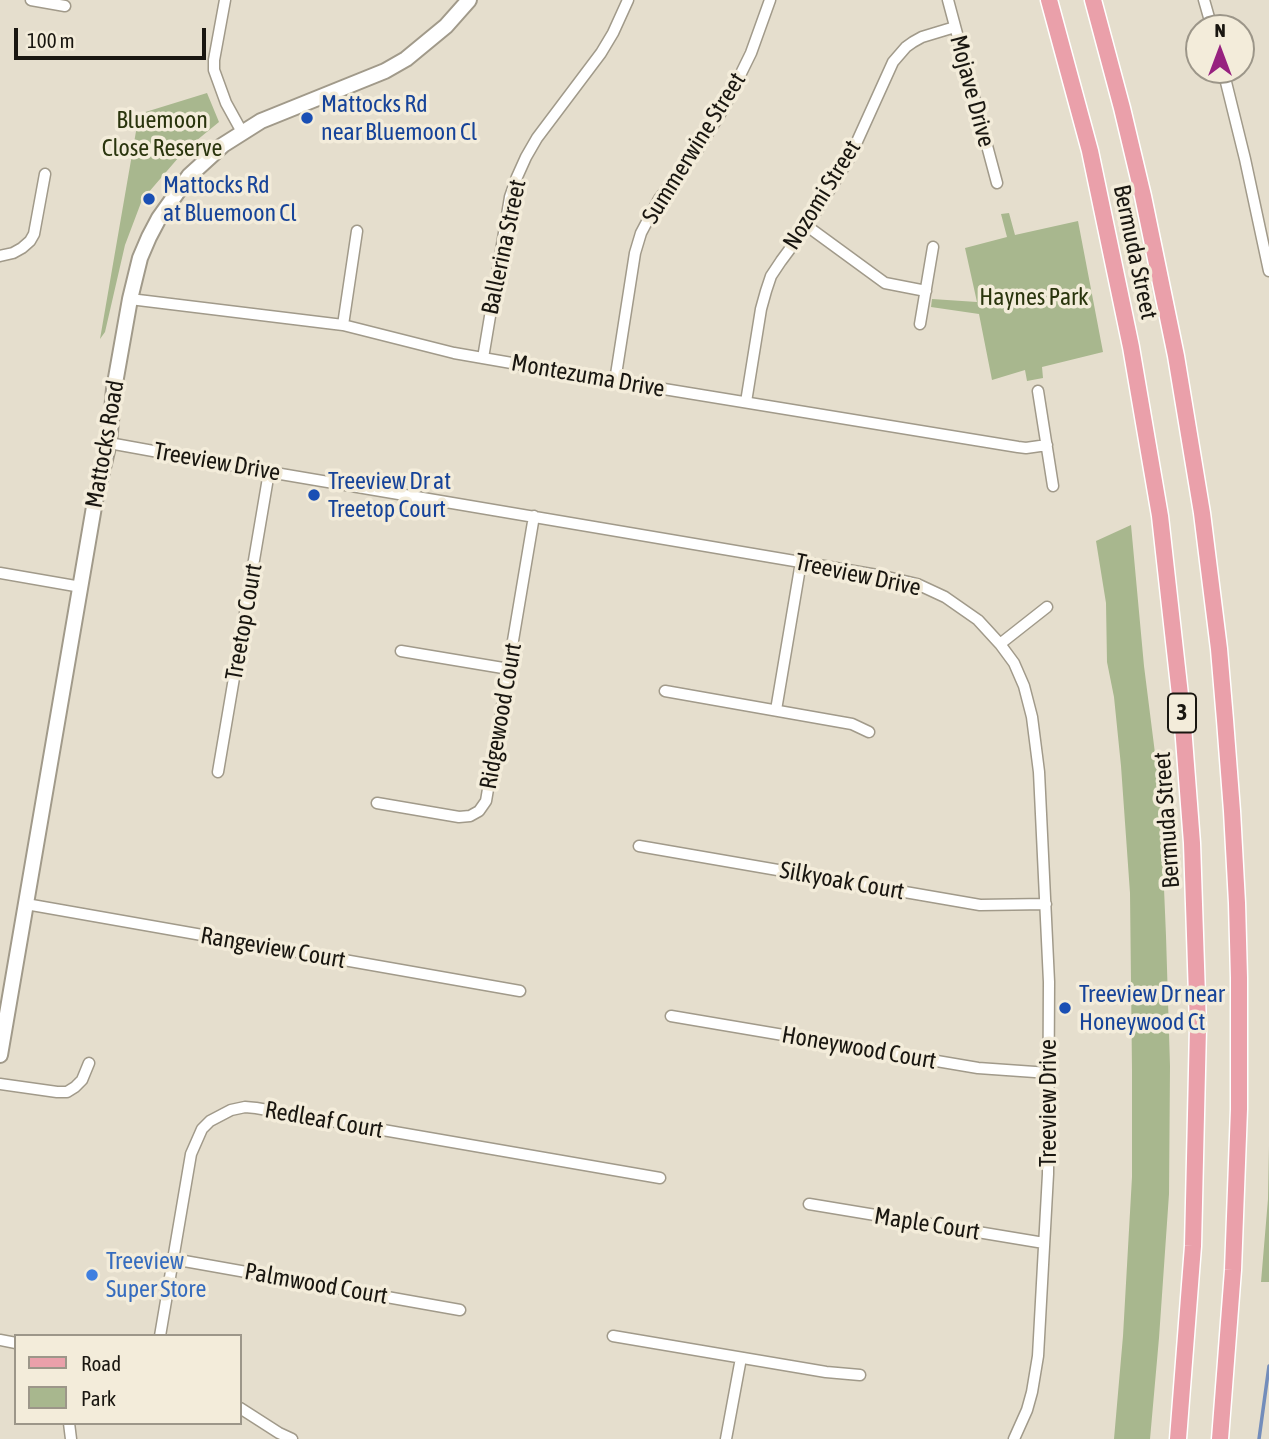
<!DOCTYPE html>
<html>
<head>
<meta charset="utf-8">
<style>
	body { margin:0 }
	#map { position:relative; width:1269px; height:1439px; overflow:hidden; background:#e5decd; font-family:"Asap Condensed",sans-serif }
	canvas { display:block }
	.legend { position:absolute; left:14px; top:1334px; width:228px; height:91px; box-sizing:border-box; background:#f3ecda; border:2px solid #9c9689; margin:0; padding:9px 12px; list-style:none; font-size:21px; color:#191610 }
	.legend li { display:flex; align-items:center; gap:14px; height:35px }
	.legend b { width:35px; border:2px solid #9c9689 }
	.north { position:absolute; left:1185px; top:14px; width:70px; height:70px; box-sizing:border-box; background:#f3ecda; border:2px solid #9c9689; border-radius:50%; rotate:0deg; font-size:19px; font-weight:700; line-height:28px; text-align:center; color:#191610 }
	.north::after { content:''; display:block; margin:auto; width:24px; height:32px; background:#97227f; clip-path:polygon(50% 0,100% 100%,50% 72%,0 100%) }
	.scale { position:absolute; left:14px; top:28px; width:192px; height:32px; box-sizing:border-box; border:4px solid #191610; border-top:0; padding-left:9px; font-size:21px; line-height:24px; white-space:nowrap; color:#191610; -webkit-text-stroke:5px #f3ecda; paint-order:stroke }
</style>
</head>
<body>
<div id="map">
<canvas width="1269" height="1439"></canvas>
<ul class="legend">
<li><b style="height:9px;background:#eaa0aa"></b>Road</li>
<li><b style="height:19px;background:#a8b78e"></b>Park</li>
</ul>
<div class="north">N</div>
<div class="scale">100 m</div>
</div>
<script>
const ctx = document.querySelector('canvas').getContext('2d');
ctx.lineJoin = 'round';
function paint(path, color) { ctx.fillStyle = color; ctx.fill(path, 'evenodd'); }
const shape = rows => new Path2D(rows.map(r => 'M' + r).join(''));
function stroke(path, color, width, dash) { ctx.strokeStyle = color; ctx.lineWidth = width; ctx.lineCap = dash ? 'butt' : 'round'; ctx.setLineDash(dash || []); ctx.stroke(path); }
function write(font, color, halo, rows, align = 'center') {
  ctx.font = font + ' "Asap Condensed",sans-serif'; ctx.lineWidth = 7; ctx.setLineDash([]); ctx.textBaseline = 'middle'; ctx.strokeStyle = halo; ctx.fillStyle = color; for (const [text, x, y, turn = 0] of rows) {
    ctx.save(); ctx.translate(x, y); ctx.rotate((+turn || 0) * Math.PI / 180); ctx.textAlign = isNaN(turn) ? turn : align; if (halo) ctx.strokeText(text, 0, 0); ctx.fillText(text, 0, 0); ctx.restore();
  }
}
paint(shape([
	[207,93,219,122,185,150,142,200,125,245,105,332,100,339,139,114],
	[1009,213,1015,235,1078,221,1103,352,1042,367,1043,378,1027,381,1025,370,992,380,979,314,931,307,932,299,977,302,965,248,1007,237,1001,214],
	[1131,525,1144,666,1160,793,1166,936,1170,1066,1169,1194,1159,1338,1150,1439,1114,1439,1123,1336,1132,1177,1132,1070,1130,893,1121,766,1114,697,1107,662,1106,603,1096,541],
	[1269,1146,1269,1282,1261,1282,1268,1199]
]), '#a8b78e');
stroke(shape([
	[1259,1439,1269,1366]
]), '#738dbb', 3.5);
const street = shape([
	[31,0,65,6],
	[225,0,214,60,214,70,226,103,242,132],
	[948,0,997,183],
	[1204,0,1212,28],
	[1223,70,1245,159,1269,271],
	[807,226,885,283,926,291],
	[0,256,13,253,22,248,30,241,34,234,45,174],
	[130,299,343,325,454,353,615,381,1018,447,1026,448,1047,445],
	[920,324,933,247],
	[343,325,357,231],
	[483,358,510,197,517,177,526,157,537,138,601,53,613,33,628,0],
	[615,381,635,253,641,233,659,199,698,149,725,106,751,53,770,0],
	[1038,391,1053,486],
	[746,402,761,309,766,291,771,276,781,261,807,226,850,157,893,62,906,47,913,42,922,37,955,27],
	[109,443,269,472,883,576,917,584,945,597,978,620,1000,644,1014,663,1024,686,1032,717,1039,772,1049,982,1048,1174,1038,1356,1032,1392,1027,1410,1014,1439],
	[0,573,81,587],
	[1000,644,1047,607],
	[401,651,509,669],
	[665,691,852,724,869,732],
	[776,710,801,562],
	[218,772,269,472],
	[377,803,459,817,470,816,479,811,486,801,534,516],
	[639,846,980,905,1046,904],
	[26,904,520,991],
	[671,1016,978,1068,1049,1073],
	[0,1084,57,1092,67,1092,75,1087,82,1080,89,1063],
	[809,1204,1044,1243],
	[173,1259,460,1310],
	[160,1336,191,1154,202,1129,210,1121,231,1110,245,1107,256,1108,660,1178],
	[613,1336,826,1372,860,1375],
	[0,1340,16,1343],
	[240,1408,279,1433,292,1439],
	[69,1423,71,1439],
	[726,1439,741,1358]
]);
const secondary = shape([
	[0,1055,95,501,109,443,114,389,130,299,140,258,149,237,159,218,189,176,223,145,261,121,385,71,406,59,446,26,469,0]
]);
const primary = shape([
	[1049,0,1090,151,1131,347,1160,516,1182,713,1192,843,1198,1027,1193,1246,1178,1439],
	[1093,0,1122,108,1143,196,1176,356,1202,513,1219,649,1225,720,1232,811,1237,903,1239,978,1239,1109,1233,1270,1220,1439]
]);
stroke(street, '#a19a8a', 13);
stroke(secondary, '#a19a8a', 18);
stroke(primary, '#fff', 19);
stroke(street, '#fff', 10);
stroke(secondary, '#fff', 14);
stroke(primary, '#eaa0aa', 16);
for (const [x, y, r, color] of [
	[307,118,7,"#1a4fb4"],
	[149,199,7,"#1a4fb4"],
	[314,495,7,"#1a4fb4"],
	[1065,1008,7,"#1a4fb4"],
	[92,1275,7,"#3f7fe0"]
]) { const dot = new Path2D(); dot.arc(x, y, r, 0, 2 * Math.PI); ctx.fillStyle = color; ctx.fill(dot); stroke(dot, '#f3ecda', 2.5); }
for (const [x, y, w] of [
	[1182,713,28]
]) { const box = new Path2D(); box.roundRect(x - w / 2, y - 19.5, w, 39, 5); ctx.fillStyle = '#f3ecda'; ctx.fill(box); stroke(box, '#191610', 2); }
write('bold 23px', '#191610', null, [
	["3",1182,713]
]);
write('24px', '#191610', '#f3ecda', [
	["Mojave Drive",972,91,75],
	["Summerwine Street",694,148,-58],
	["Nozomi Street",822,195,-58],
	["Ballerina Street",504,247,-78],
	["Bermuda Street",1135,252,78],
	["Montezuma Drive",588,376,10],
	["Mattocks Road",105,444,-80],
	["Treeview Drive",217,462,10],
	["Treeview Drive",858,575,12],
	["Treetop Court",244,622,-80],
	["Ridgewood Court",501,716,-80],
	["Bermuda Street",1167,820,-94],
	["Silkyoak Court",842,881,10],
	["Rangeview Court",273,948,10],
	["Honeywood Court",859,1048,10],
	["Treeview Drive",1048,1103,-90],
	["Redleaf Court",324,1120,10],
	["Maple Court",927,1224,9],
	["Palmwood Court",316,1284,10]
]);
write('24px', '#164399', '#f3ecda', [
	["Mattocks Rd",321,104],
	["near Bluemoon Cl",321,132],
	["Mattocks Rd",163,185],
	["at Bluemoon Cl",163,213],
	["Treeview Dr at",328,481],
	["Treetop Court",328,509],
	["Treeview Dr near",1079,994],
	["Honeywood Ct",1079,1022]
], 'left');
write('24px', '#2a350d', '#f3ecda', [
	["Bluemoon",162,120],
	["Close Reserve",162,148],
	["Haynes Park",1034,297]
]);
write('24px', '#366cbe', '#f3ecda', [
	["Treeview",106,1261],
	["Super Store",106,1289]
], 'left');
</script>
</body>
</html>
